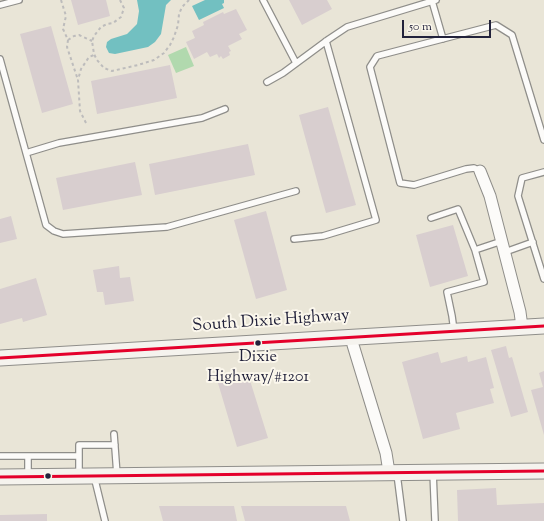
<!DOCTYPE html>
<html>
<head>
<meta charset="utf-8">
<style>
	body { margin:0 }
	#map { position:relative; width:544px; height:521px; overflow:hidden; background:#e9e5d7; font-family:"Sorts Mill Goudy",serif }
	canvas { display:block }
	.scale { position:absolute; left:402px; top:20px; width:89px; height:18px; box-sizing:border-box; border:2px solid #22223b; border-top:0; padding-left:5px; font-size:12px; line-height:14px; white-space:nowrap; color:#22223b; -webkit-text-stroke:3px #fbf7ec; paint-order:stroke }
</style>
</head>
<body>
<div id="map">
<canvas width="544" height="521"></canvas>
<div class="scale">50 m</div>
</div>
<script>
const ctx = document.querySelector('canvas').getContext('2d');
ctx.lineJoin = 'round';
function paint(path, color) { ctx.fillStyle = color; ctx.fill(path, 'evenodd'); }
const shape = rows => new Path2D(rows.map(r => 'M' + r).join(''));
function stroke(path, color, width, dash) { ctx.strokeStyle = color; ctx.lineWidth = width; ctx.lineCap = dash ? 'butt' : 'round'; ctx.setLineDash(dash || []); ctx.stroke(path); }
function write(font, color, halo, rows, align = 'center') {
  ctx.font = font + ' "Sorts Mill Goudy",serif'; ctx.lineWidth = 4; ctx.setLineDash([]); ctx.textBaseline = 'middle'; ctx.strokeStyle = halo; ctx.fillStyle = color; for (const [text, x, y, turn = 0] of rows) {
    ctx.save(); ctx.translate(x, y); ctx.rotate((+turn || 0) * Math.PI / 180); ctx.textAlign = isNaN(turn) ? turn : align; if (halo) ctx.strokeText(text, 0, 0); ctx.fillText(text, 0, 0); ctx.restore();
  }
}
paint(shape([
	[186,47,194,66,176,73,168,55]
]), '#b1d9ae');
paint(shape([
	[137,0,171,0,166,5,161,34,155,42,148,47,115,54,109,53,106,47,107,42,111,39,127,34,137,24,139,11],
	[205,0,224,0,224,3,222,4,224,8,199,20,192,6]
]), '#72c0c1');
paint(shape([
	[71,0,106,0,110,16,78,25],
	[289,0,327,0,332,9,302,25],
	[236,9,247,30,239,34,242,39,228,46,231,51,229,52,230,55,223,59,221,56,219,58,217,54,210,57,207,52,194,59,186,42,195,38,192,31,204,25,203,22,223,12,224,14],
	[51,26,73,104,42,113,20,34],
	[170,65,177,98,97,114,91,81],
	[328,107,356,205,326,213,299,115],
	[248,144,255,175,155,195,149,164],
	[135,162,142,195,63,210,56,178],
	[266,211,287,290,256,299,234,220],
	[11,216,17,239,0,243,0,219],
	[453,225,468,276,430,287,416,235],
	[119,266,120,278,130,277,134,301,105,305,103,292,97,292,93,270],
	[36,278,47,315,23,322,22,318,0,324,0,289],
	[506,346,509,358,512,357,528,412,511,417,491,350],
	[438,352,441,363,467,356,468,362,486,357,494,388,490,389,494,403,456,413,460,429,423,439,402,362],
	[544,371,544,435,531,390,543,387,539,373],
	[248,374,268,438,237,447,218,383],
	[496,488,497,505,544,503,544,521,458,521,457,490],
	[159,506,234,506,237,521,163,521],
	[241,506,346,506,350,521,245,521],
	[47,514,47,521,0,521,0,515]
]), '#d8cecf');
const lane = shape([
	[263,0,296,63],
	[432,1,443,39],
	[0,5,19,0],
	[0,59,46,225,54,231,63,234,167,227,296,191],
	[267,82,283,73,329,39,347,27,436,0],
	[26,153,59,143,202,118,225,109],
	[480,171,474,168,466,169,414,185,400,183,370,67,377,56,496,25,512,35,544,140],
	[544,172,522,178,518,196,544,279],
	[431,218,458,209,475,250,502,241],
	[294,239,323,236,376,220,326,41],
	[505,252,533,242],
	[454,331,452,316,447,292,484,282,475,250],
	[114,434,117,475],
	[0,456,79,456],
	[28,456,28,476],
	[433,472,435,521],
	[397,474,403,521],
	[79,475,79,445,115,445],
	[94,476,105,521]
]);
const street = shape([
	[480,171,490,196,520,312,522,327],
	[352,336,353,345,386,453,389,472]
]);
const secondary = shape([
	[0,358,544,326],
	[0,477,544,471]
]);
stroke(lane, '#8f8e8a', 8);
stroke(street, '#8f8e8a', 13);
stroke(secondary, '#8f8e8a', 17);
stroke(shape([
	[61,0,66,16,63,29,68,40,67,47,78,80],
	[120,0,124,8,121,17,113,23,107,24,101,27,94,36,92,41,94,54,97,60,104,68,112,71,138,65,154,60,164,53,170,45,174,37,178,25,179,14,182,7,189,0],
	[68,40,74,36,79,35,92,41],
	[86,123,80,111,78,80,81,69,89,57,94,55]
]), '#bdbcbc', 2, [3, 3]);
stroke(lane, '#fcfbf9', 5.5);
stroke(street, '#fcfbf9', 11);
stroke(secondary, '#f5f3ee', 15);
stroke(shape([
	[0,358,544,326],
	[0,477,544,471]
]), '#e4002b', 3);
for (const [x, y, r, color] of [
	[258,343,3.5,"#22223b"],
	[48,476,3.5,"#22223b"]
]) { const dot = new Path2D(); dot.arc(x, y, r, 0, 2 * Math.PI); ctx.fillStyle = color; ctx.fill(dot); stroke(dot, '#fbf7ec', 1.5); }
write('16px', '#22223b', '#fbf7ec', [
	["Dixie",258,358],
	["Highway/#1201",258,378]
]);
write('17px', '#22223b', '#fbf7ec', [
	["South Dixie Highway",271,322,-4]
]);
</script>
</body>
</html>
